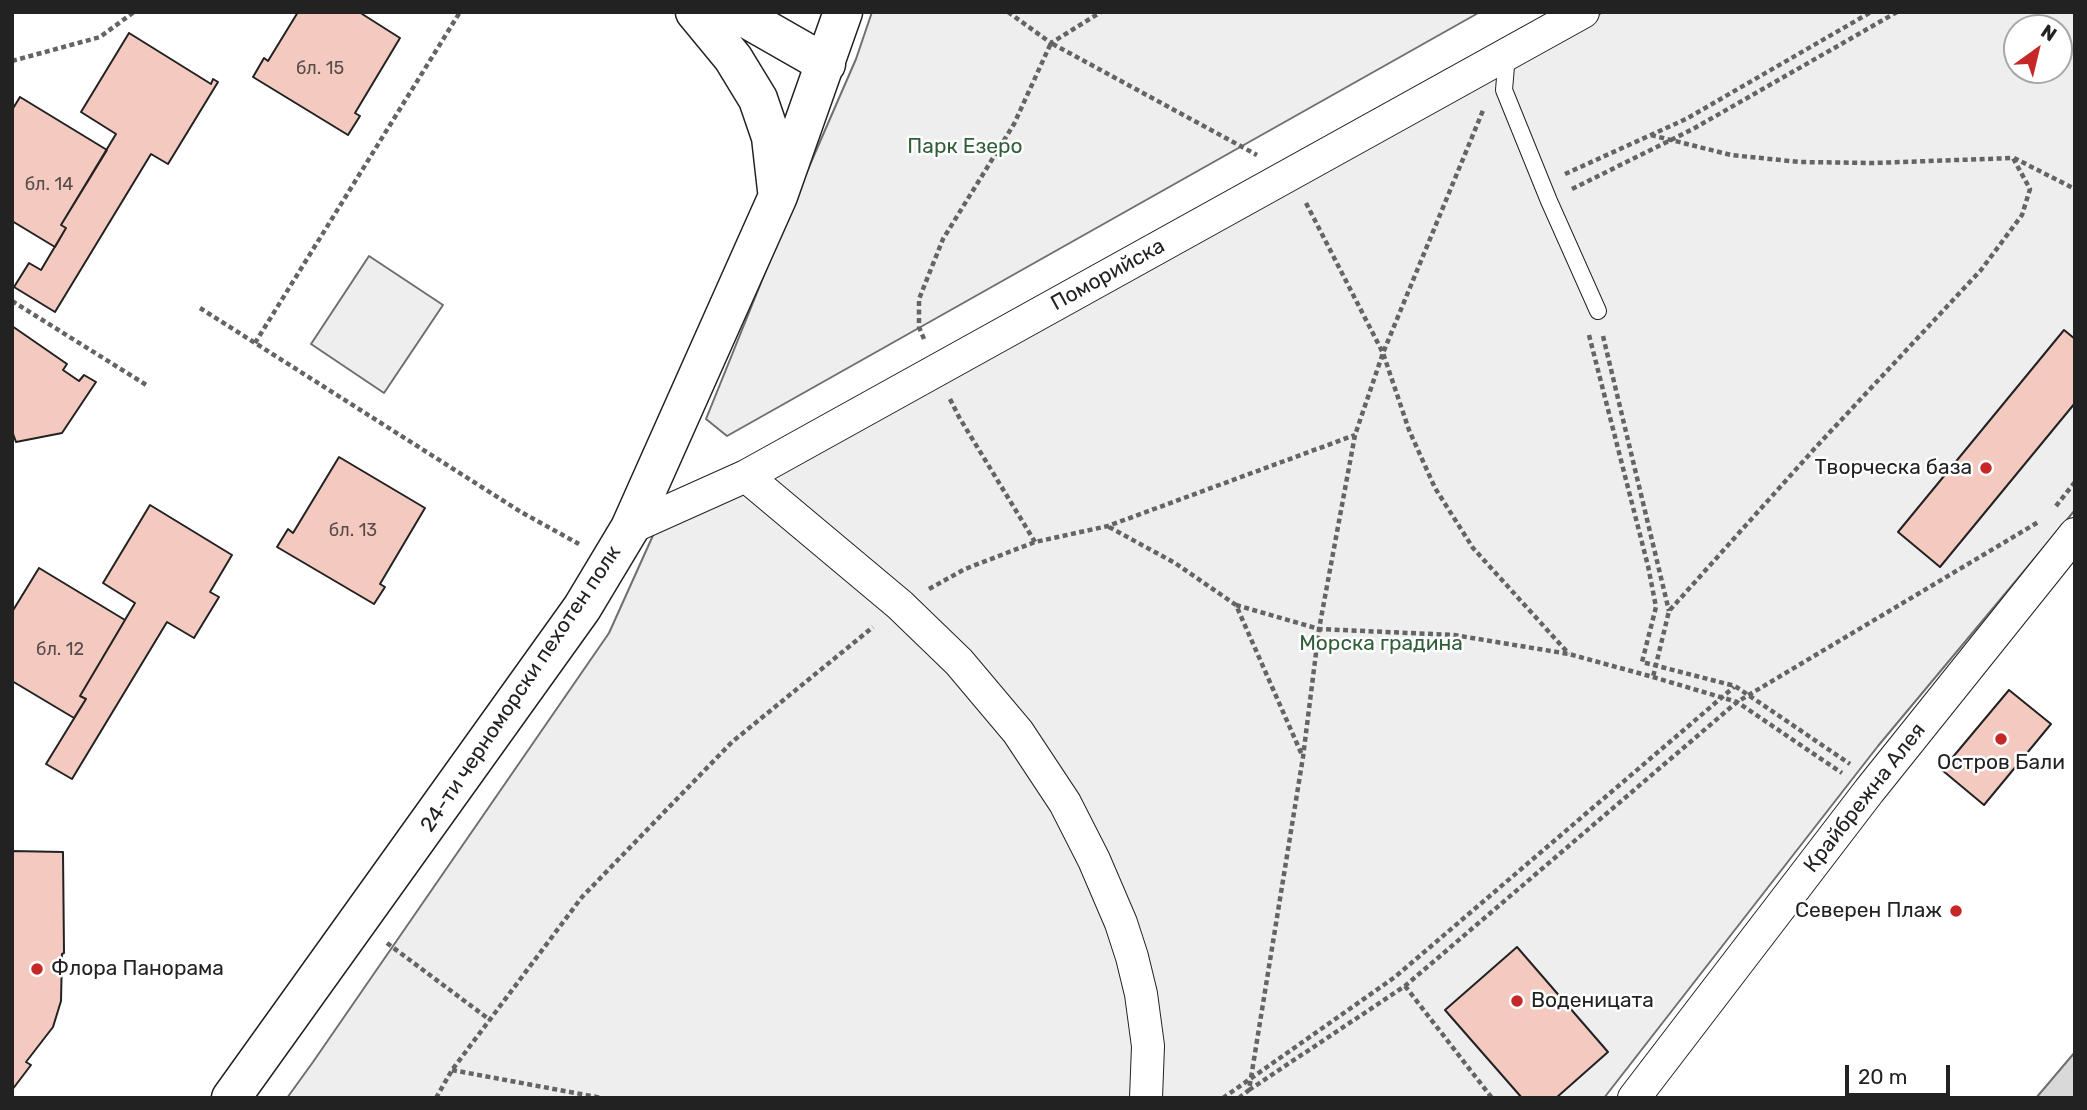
<!DOCTYPE html>
<html>
<head>
<meta charset="utf-8">
<style>
	body { margin:0 }
	#map { position:relative; width:2087px; height:1110px; overflow:hidden; background:#fff; font-family:Rubik,sans-serif }
	canvas { display:block }
	.frame { position:absolute; inset:0; border:14px solid #222; pointer-events:none }
	.north { position:absolute; left:2003px; top:14px; width:70px; height:70px; box-sizing:border-box; background:#fff; border:2px solid #a7a7a7; border-radius:50%; rotate:34deg; font-size:19px; font-weight:700; line-height:28px; text-align:center; color:#222 }
	.north::after { content:''; display:block; margin:auto; width:24px; height:32px; background:#c62828; clip-path:polygon(50% 0,100% 100%,50% 72%,0 100%) }
	.scale { position:absolute; left:1845px; top:1065px; width:105px; height:32px; box-sizing:border-box; border:4px solid #222; border-top:0; padding-left:9px; font-size:21px; line-height:24px; white-space:nowrap; color:#222; -webkit-text-stroke:5px #fff; paint-order:stroke }
</style>
</head>
<body>
<div id="map">
<canvas width="2087" height="1110"></canvas>
<div class="frame"></div>
<div class="north">N</div>
<div class="scale">20 m</div>
</div>
<script>
const ctx = document.querySelector('canvas').getContext('2d');
ctx.lineJoin = 'round';
function paint(path, color) { ctx.fillStyle = color; ctx.fill(path, 'evenodd'); }
const shape = rows => new Path2D(rows.map(r => 'M' + r).join(''));
function stroke(path, color, width, dash) { ctx.strokeStyle = color; ctx.lineWidth = width; ctx.lineCap = dash ? 'butt' : 'round'; ctx.setLineDash(dash || []); ctx.stroke(path); }
function write(font, color, halo, rows, align = 'center') {
  ctx.font = font + ' Rubik,sans-serif'; ctx.lineWidth = 5; ctx.setLineDash([]); ctx.textBaseline = 'middle'; ctx.strokeStyle = halo; ctx.fillStyle = color; for (const [text, x, y, turn = 0] of rows) {
    ctx.save(); ctx.translate(x, y); ctx.rotate((+turn || 0) * Math.PI / 180); ctx.textAlign = isNaN(turn) ? turn : align; if (halo) ctx.strokeText(text, 0, 0); ctx.fillText(text, 0, 0); ctx.restore();
  }
}
const green = shape([
	[872,12,1480,12,727,436,706,419,792,206,856,59,872,12],
	[1603,12,2075,12,2075,510,1878,746,1604,1098,287,1098,313,1062,609,633,664,511,1603,12],
	[2017,28,2059,28,2059,70,2017,70,2017,28],
	[369,256,443,305,384,393,311,344,369,256]
]);
paint(green, '#eee');
stroke(green, '#6f6f6f', 2);
const water = shape([
	[2075,1052,2075,1098,2036,1098,2075,1052]
]);
paint(water, '#d9d9d9');
stroke(water, '#6f6f6f', 2);
const building = shape([
	[298,12,359,12,400,38,355,113,360,116,348,135,253,77,264,58,268,61,298,12],
	[129,33,211,84,213,79,218,82,168,164,151,154,55,312,14,287,29,263,41,270,66,228,61,225,116,134,81,112,129,33],
	[20,97,107,150,61,225,66,228,55,247,12,221,12,110,20,97],
	[12,326,67,364,63,370,79,381,84,375,96,382,62,433,16,442,12,431,12,326],
	[2064,330,2075,339,2075,403,1940,567,1898,532,2064,330],
	[339,457,425,508,380,584,385,587,374,604,277,547,288,529,293,533,339,457],
	[150,505,232,555,210,592,219,597,194,638,167,622,72,779,46,764,86,699,80,696,135,603,103,583,150,505],
	[39,568,125,620,80,696,86,699,74,718,12,681,12,612,39,568],
	[2009,690,2051,724,1984,805,1942,770,2009,690],
	[12,851,63,852,64,953,62,954,61,1001,53,1027,26,1062,31,1065,12,1090,12,851],
	[1517,947,1608,1052,1556,1098,1522,1098,1445,1010,1517,947]
]);
paint(building, '#f3c9c0');
stroke(building, '#222', 2);
const lane = shape([
	[1507,54,1504,90,1549,201,1598,311]
]);
const street = shape([
	[746,476,900,605,959,662,1018,732,1065,803,1094,860,1121,923,1132,957,1141,994,1148,1046,1146,1098],
	[630,528,746,476,1583,12],
	[1634,1098,1869,791,2075,534]
]);
const secondary = shape([
	[695,12,733,58,758,99,771,137,777,190],
	[735,12,826,64],
	[231,1098,582,608,630,528,778,196,843,12]
]);
stroke(lane, '#222', 18);
stroke(street, '#222', 34);
stroke(secondary, '#222', 41);
stroke(shape([
	[1008,12,1051,43,1101,12],
	[12,61,100,37,134,12],
	[1651,135,1731,155,1800,162,1874,163,2013,158,2030,189,2022,215,1981,270,1816,447,1669,611,1653,677],
	[2014,158,2075,189],
	[1565,174,1686,119,1871,12],
	[1572,189,1693,129,1897,12],
	[1306,203,1383,353,1409,430,1435,488,1473,548,1569,654],
	[12,301,148,386],
	[200,308,521,512,579,544],
	[1589,335,1648,566,1656,607,1642,662,1735,686,1850,764],
	[1603,336,1669,611],
	[924,339,919,327,919,299,943,239,1014,124,1051,43,1257,155],
	[255,343,460,12],
	[950,399,959,417,1035,542],
	[2056,506,2075,482],
	[1109,527,1175,563,1236,605,1302,755],
	[929,589,965,569,1035,542,1108,526,1355,435],
	[1236,605,1319,629,1454,635,1569,654,1653,677,1737,702,1842,773],
	[387,943,490,1020],
	[1405,986,1492,1098],
	[452,1070,602,1098],
	[1249,1090,1405,986,1737,702,2040,521],
	[436,1098,452,1070,582,897,732,742,873,627],
	[1223,1098,1395,977,1734,687],
	[1239,1098,1249,1090,1303,757,1319,629,1355,435,1383,353,1484,108]
]), '#646464', 4.5, [5, 3.5]);
stroke(lane, '#fff', 16);
stroke(street, '#fff', 32);
stroke(secondary, '#fff', 38);
for (const [x, y, r, color] of [
	[1986,468,7,"#c62828"],
	[2001,739,7,"#c62828"],
	[1956,911,7,"#c62828"],
	[37,969,7,"#c62828"],
	[1517,1001,7,"#c62828"]
]) { const dot = new Path2D(); dot.arc(x, y, r, 0, 2 * Math.PI); ctx.fillStyle = color; ctx.fill(dot); stroke(dot, '#fff', 2.5); }
write('18px', '#564c4a', null, [
	["бл. 15",320,69],
	["бл. 14",49,185],
	["бл. 13",353,531],
	["бл. 12",60,650]
]);
write('21px', '#2f5e38', '#fff', [
	["Парк Езеро",965,147],
	["Морска градина",1381,644]
]);
write('21px', '#222', '#fff', [
	["Поморийска",1108,275,-29],
	["24-ти черноморски пехотен полк",521,689,-56],
	["Крайбрежна Алея",1865,798,-52]
]);
write('21px', '#222', '#fff', [
	["Творческа база",1972,468],
	["Остров Бали",2001,763,"center"],
	["Северен Плаж",1942,911],
	["Флора Панорама",51,969,"left"],
	["Воденицата",1531,1001,"left"]
], 'right');
</script>
</body>
</html>
